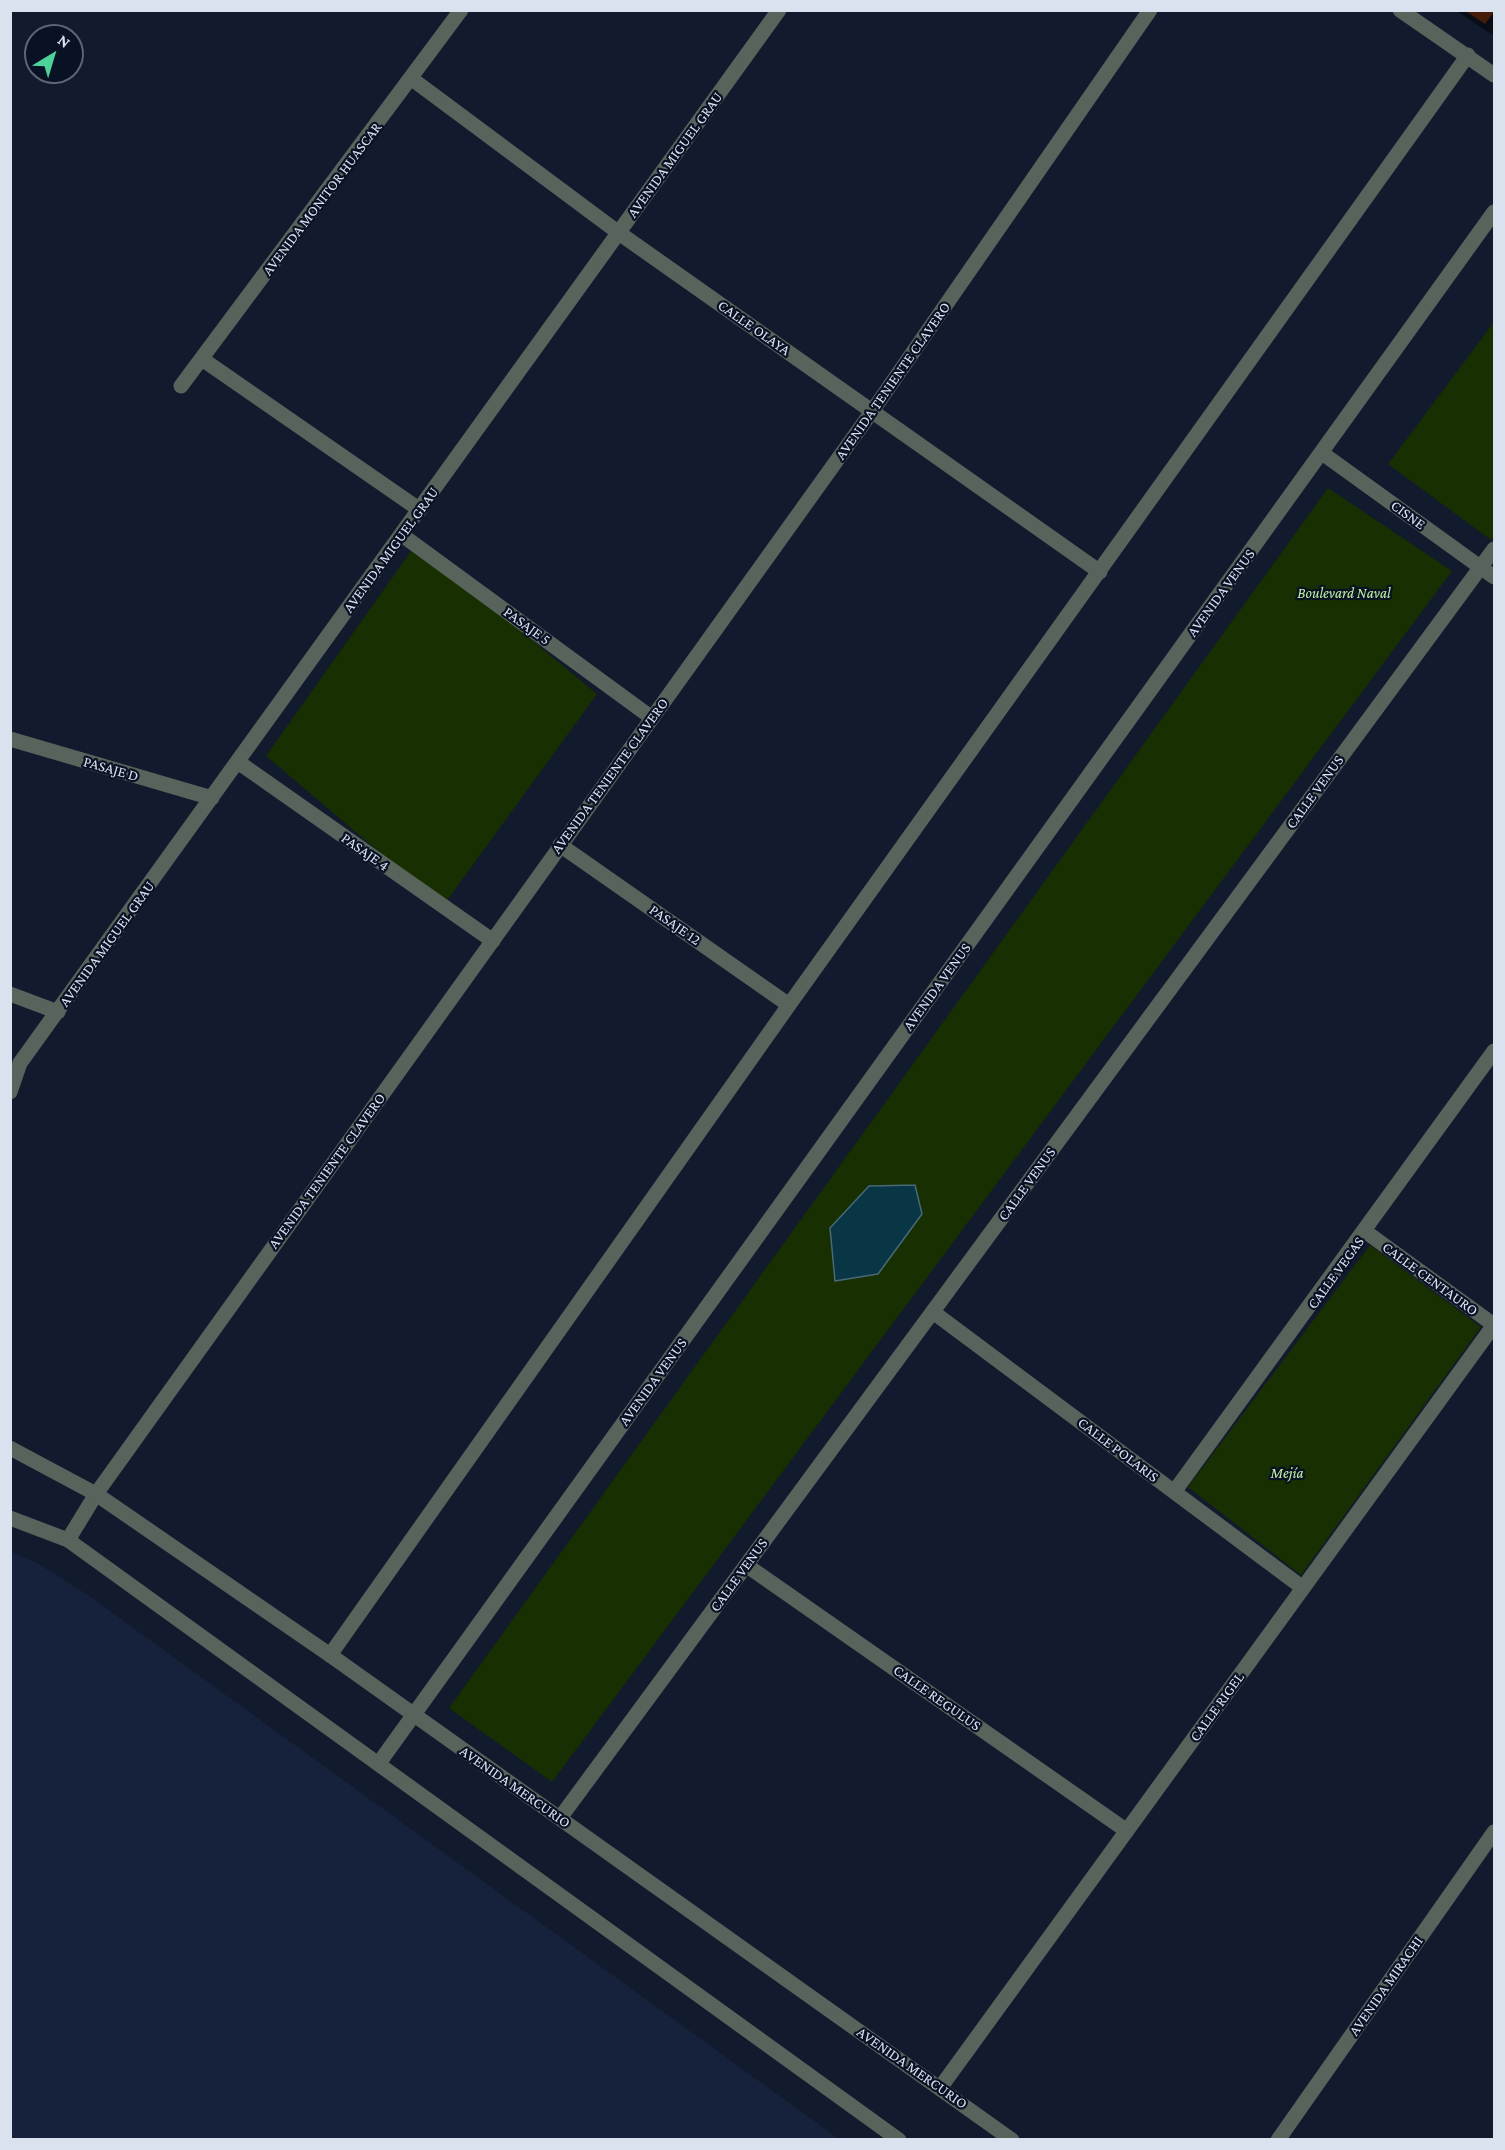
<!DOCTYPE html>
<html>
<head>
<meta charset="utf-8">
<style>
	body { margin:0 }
	#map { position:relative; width:1505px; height:2150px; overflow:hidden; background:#121a2e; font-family:"Crimson Pro",serif }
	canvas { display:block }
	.frame { position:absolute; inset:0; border:12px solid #dae1ef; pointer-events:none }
	.north { position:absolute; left:24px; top:24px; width:60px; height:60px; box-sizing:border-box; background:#091124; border:2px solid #5d6475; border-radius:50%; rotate:38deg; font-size:16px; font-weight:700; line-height:24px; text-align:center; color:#dae1ef }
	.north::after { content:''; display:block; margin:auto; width:21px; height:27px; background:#4dd39a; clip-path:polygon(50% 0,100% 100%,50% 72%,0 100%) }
</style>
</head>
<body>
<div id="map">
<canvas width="1505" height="2150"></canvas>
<div class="frame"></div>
<div class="north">N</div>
</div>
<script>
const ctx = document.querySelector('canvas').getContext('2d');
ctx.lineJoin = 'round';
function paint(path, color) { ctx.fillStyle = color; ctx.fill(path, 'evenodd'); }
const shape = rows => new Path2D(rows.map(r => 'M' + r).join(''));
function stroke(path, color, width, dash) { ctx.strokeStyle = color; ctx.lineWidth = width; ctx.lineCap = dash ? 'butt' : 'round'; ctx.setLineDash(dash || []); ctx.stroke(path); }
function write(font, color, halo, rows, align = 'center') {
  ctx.font = font + ' "Crimson Pro",serif'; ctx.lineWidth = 4.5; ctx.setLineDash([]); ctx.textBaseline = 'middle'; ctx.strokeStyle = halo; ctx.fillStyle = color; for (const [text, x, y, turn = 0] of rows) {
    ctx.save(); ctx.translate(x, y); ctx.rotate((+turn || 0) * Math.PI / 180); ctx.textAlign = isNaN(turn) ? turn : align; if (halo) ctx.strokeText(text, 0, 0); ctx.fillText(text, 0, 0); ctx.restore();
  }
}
paint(shape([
	[10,1551,37,1563,85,1593,839,2139,11,2139]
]), '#16213b');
paint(shape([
	[1494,322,1494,536,1491,540,1388,464],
	[1328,488,1452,571,552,1782,449,1708],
	[416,544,597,694,443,906,266,756],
	[1370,1245,1481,1327,1301,1575,1188,1487]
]), '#172f01');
const water = shape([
	[915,1185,922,1214,878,1274,835,1281,830,1228,869,1186,915,1185]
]);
paint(water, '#083645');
stroke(water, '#476978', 1.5);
paint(shape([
	[1455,10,1494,10,1494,36]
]), '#0007');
paint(shape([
	[1464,10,1494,10,1494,12,1485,24]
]), '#461c08');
stroke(shape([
	[1400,10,1494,75],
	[412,79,619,233,1100,572],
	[202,359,420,510],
	[181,386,461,10],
	[1322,453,1494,577],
	[402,535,652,718],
	[10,739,212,798],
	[238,762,493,941],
	[560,845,789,1005],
	[10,994,58,1012],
	[10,1092,20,1063,779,10],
	[1366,1232,1494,1325],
	[933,1312,1303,1588],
	[1174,1492,1494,1051],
	[68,1540,96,1494,873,410,1150,10],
	[746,1565,1127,1831],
	[330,1655,789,1005,1468,55],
	[560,1818,1494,549],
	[940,2088,1494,1325],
	[1278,2140,1494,1832]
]), '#58635c', 15);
stroke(shape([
	[10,1448,96,1494,330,1655,1012,2140],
	[10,1518,68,1540,899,2140],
	[379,1763,1494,212]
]), '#58635c', 15);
write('15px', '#dae1ef', '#091124', [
	["AVENIDA MIGUEL GRAU",675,155,-54],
	["AVENIDA MONITOR HUASCAR",322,199,-53],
	["CALLE OLAYA",754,328,35],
	["AVENIDA TENIENTE CLAVERO",893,381,-55],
	["CISNE",1408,515,36],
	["AVENIDA MIGUEL GRAU",391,550,-54],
	["AVENIDA VENUS",1221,593,-54],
	["PASAJE 5",527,626,36],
	["PASAJE D",111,769,16],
	["AVENIDA TENIENTE CLAVERO",610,776,-54],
	["CALLE VENUS",1315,792,-54],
	["PASAJE 4",365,852,35],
	["PASAJE 12",675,925,35],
	["AVENIDA MIGUEL GRAU",107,944,-54],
	["AVENIDA VENUS",937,987,-54],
	["AVENIDA TENIENTE CLAVERO",327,1171,-54],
	["CALLE VENUS",1027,1184,-54],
	["CALLE VEGAS",1336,1273,-54],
	["CALLE CENTAURO",1430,1279,36],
	["AVENIDA VENUS",653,1382,-54],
	["CALLE POLARIS",1118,1450,37],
	["CALLE VENUS",739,1575,-54],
	["CALLE REGULUS",937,1698,35],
	["CALLE RIGEL",1217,1707,-54],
	["AVENIDA MERCURIO",515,1787,35],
	["AVENIDA MIRACHI",1386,1986,-55],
	["AVENIDA MERCURIO",912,2068,35]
]);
write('italic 15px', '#c2f3a1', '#091124', [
	["Boulevard Naval",1344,593],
	["Mejía",1287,1473]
]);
</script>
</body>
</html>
